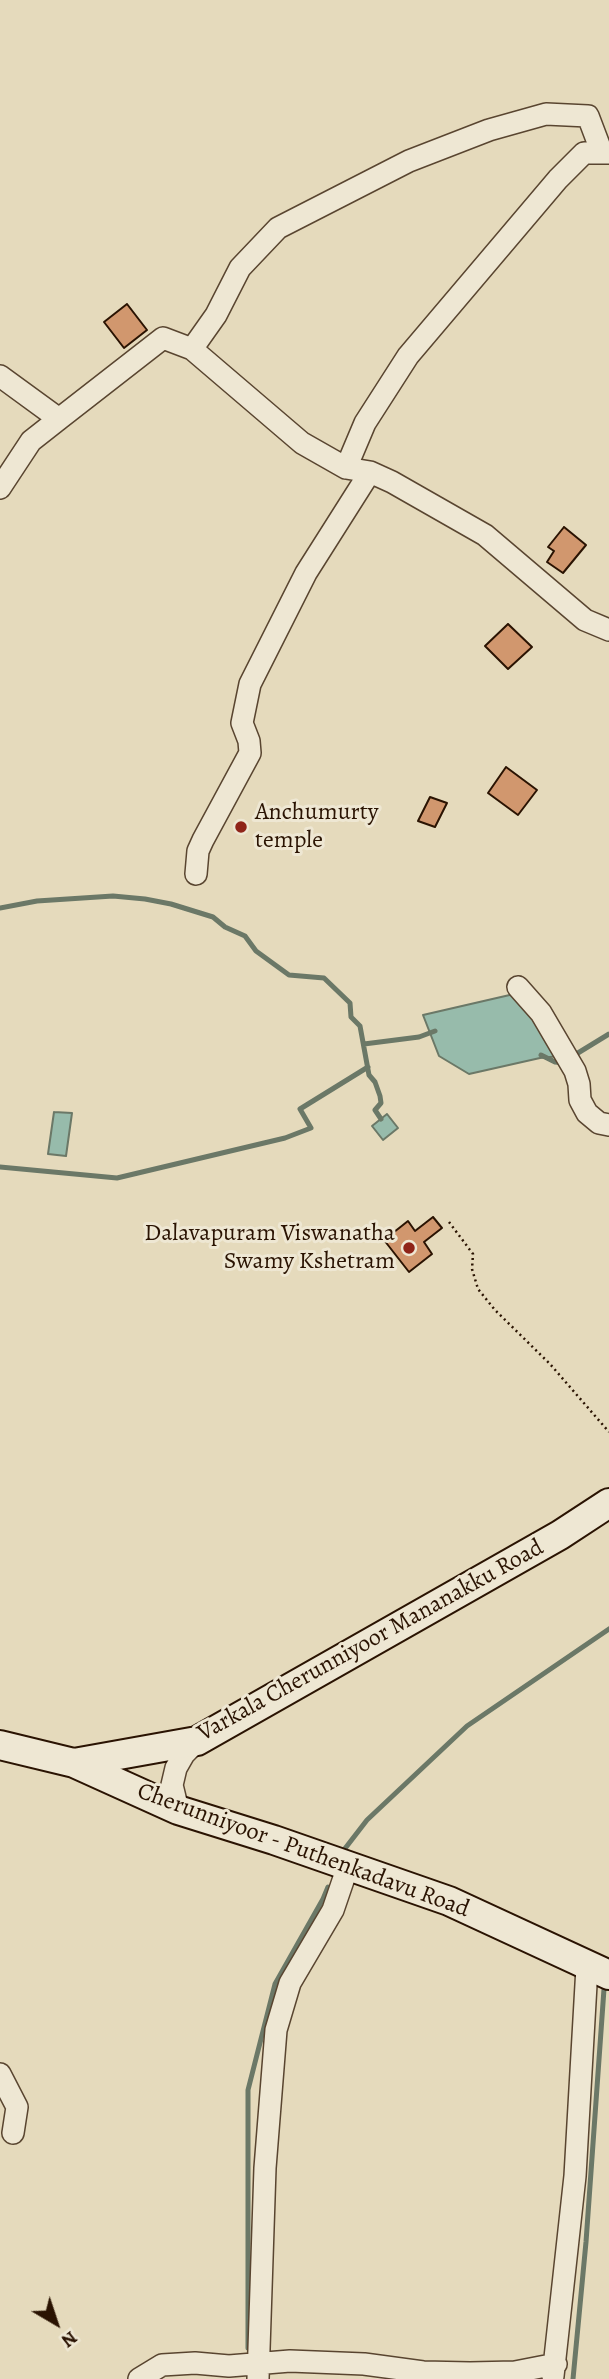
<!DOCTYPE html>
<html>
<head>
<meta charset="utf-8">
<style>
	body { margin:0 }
	#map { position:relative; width:609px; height:2379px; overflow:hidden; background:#e5dabc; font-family:Alegreya,serif }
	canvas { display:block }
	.north { position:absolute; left:21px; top:2288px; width:70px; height:70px; -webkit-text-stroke:5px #eee7d3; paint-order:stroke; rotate:141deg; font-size:19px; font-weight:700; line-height:28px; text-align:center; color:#2a1302 }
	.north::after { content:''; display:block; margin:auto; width:24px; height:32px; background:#2a1302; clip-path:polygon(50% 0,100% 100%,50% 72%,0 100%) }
</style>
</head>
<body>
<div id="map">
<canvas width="609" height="2379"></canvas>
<div class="north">N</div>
</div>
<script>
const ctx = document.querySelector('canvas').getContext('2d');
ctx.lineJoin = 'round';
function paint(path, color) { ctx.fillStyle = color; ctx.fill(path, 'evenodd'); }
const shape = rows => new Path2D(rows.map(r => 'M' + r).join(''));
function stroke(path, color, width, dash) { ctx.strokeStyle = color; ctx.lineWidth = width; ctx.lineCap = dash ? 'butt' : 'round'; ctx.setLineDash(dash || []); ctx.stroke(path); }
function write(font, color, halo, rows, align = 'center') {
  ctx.font = font + ' Alegreya,serif'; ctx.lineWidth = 6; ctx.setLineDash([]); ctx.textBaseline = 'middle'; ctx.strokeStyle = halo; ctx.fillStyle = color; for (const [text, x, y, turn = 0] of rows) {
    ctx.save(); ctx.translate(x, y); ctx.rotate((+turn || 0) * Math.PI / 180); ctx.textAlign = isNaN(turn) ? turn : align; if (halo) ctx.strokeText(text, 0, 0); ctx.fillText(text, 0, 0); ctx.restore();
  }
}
const water = shape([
	[514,994,560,1056,540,1058,469,1074,439,1056,423,1015,514,994],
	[54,1112,72,1113,66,1156,48,1154,54,1112],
	[387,1114,398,1128,383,1140,372,1126,387,1114]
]);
paint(water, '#97bbab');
stroke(water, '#6b7867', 2);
stroke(shape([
	[0,908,37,901,113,896,145,899,171,904,213,917,225,927,245,936,256,951,289,975,324,978,350,1003,351,1017,360,1026,369,1075,375,1082,380,1096,381,1103,375,1110,381,1119],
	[364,1044,419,1037,435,1031],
	[541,1055,555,1062,564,1063],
	[573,1056,609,1034],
	[0,1167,117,1178,285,1138,311,1128,300,1109,368,1067],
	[340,1855,367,1820,467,1726,609,1629],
	[248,2348,248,2090,275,1984,323,1899,328,1887],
	[573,2379,586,2242,604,1989]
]), '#6b7867', 5);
const building = shape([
	[127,304,147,330,124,348,104,322,127,304],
	[564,527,586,545,563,573,547,562,554,551,548,547,564,527],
	[508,624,532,647,508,669,485,646,508,624],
	[506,767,537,790,518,815,488,793,506,767],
	[430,797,447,803,435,827,418,821,430,797],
	[433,1217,442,1228,424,1242,432,1254,409,1272,384,1240,408,1221,415,1231,433,1217]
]);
paint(building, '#d1976e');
stroke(building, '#2a1302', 2);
const street = shape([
	[192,349,216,315,240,268,278,228,409,161,489,130,546,114,588,116,602,153],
	[0,376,59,419,163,338,192,349,302,443,346,468,370,472,392,482,485,535,585,620,609,630],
	[346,468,365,423,408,356,558,179,584,153,609,153],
	[0,488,31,441,59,419],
	[196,874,198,851,203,840,250,753,249,741,242,723,250,684,306,573,370,472],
	[518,987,541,1013,575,1071,579,1084,580,1100,587,1113,599,1123,609,1125],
	[178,1810,172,1785,176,1768,184,1754,197,1741],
	[0,2074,17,2107,13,2133],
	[553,2376,575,2176,587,1967],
	[139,2379,162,2365,195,2363,229,2366,290,2361,364,2364,423,2372,470,2373,515,2372,556,2364],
	[258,2379,265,2168,276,2030,290,1983,333,1910,348,1866]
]);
const secondary = shape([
	[0,1745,74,1763,197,1741,560,1535,609,1503],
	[74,1763,178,1810,274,1840,449,1901,609,1975]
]);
stroke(street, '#594530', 24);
stroke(secondary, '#2a1302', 32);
stroke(shape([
	[449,1222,473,1254,472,1269,478,1289,495,1310,550,1364,609,1432]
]), '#2a1302', 2.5, [2, 3.5]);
stroke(street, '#eee7d3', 21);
stroke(secondary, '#eee7d3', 28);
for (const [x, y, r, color] of [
	[241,827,7,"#8f2418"],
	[409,1248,7,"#8f2418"]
]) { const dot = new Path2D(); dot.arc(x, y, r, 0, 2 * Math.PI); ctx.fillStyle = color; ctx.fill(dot); stroke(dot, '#eee7d3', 2.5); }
write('24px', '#2a1302', '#eee7d3', [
	["Anchumurty",255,813],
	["temple",255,841],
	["Dalavapuram Viswanatha",395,1234,"right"],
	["Swamy Kshetram",395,1262,"right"]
], 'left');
write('24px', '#2a1302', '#eee7d3', [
	["Varkala Cherunniyoor Mananakku Road",371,1641,-29],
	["Cherunniyoor - Puthenkadavu Road",303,1851,20]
]);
</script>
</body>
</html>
